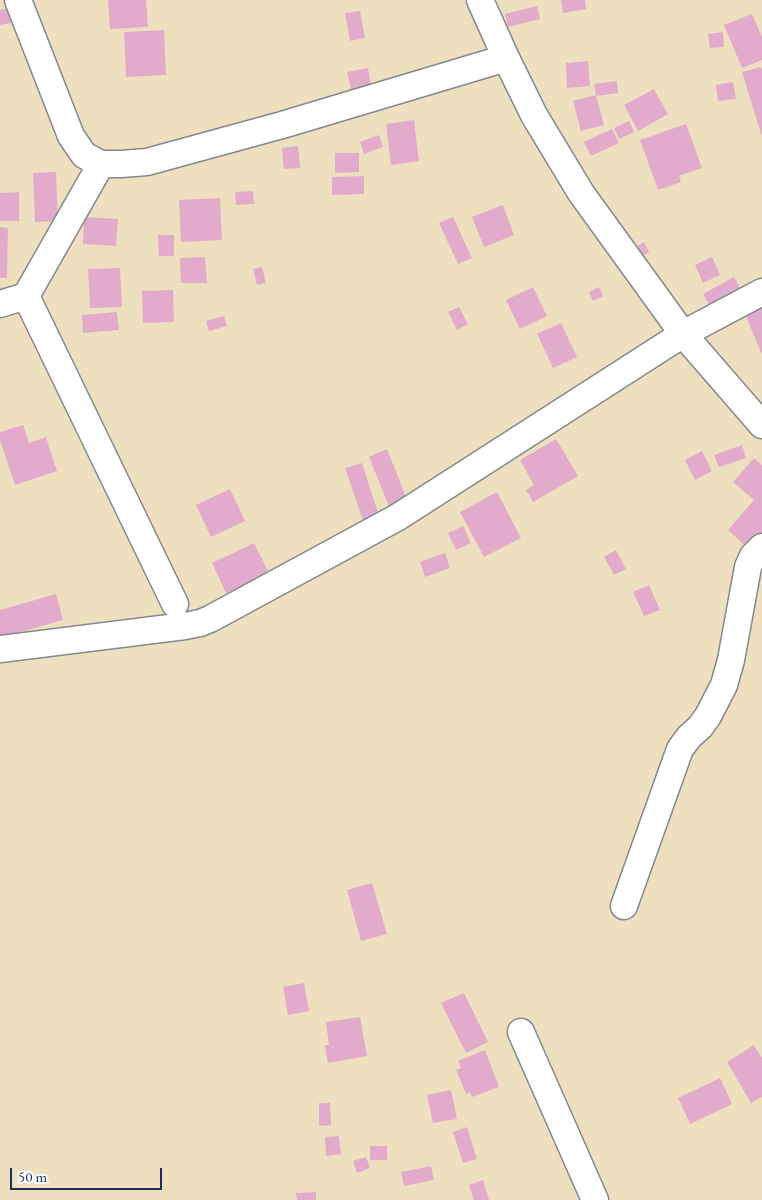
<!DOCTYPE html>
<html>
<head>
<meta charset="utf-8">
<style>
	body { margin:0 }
	#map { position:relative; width:762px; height:1200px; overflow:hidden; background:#eee0bf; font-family:"EB Garamond",serif }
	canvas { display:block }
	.scale { position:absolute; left:10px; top:1168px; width:152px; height:22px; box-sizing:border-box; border:2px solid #1b2f5e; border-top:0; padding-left:6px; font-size:15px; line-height:18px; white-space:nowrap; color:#1b2f5e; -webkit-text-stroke:4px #fff; paint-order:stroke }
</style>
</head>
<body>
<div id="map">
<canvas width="762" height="1200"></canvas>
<div class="scale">50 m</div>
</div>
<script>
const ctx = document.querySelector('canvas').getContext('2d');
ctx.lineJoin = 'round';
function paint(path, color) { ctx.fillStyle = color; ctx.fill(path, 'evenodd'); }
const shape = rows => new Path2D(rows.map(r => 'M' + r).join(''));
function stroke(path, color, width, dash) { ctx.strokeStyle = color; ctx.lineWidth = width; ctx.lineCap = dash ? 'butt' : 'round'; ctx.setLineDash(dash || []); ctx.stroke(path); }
paint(shape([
	[108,0,146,0,148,27,110,29],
	[561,0,585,0,586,9,563,13],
	[537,6,540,19,508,27,505,14],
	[8,8,11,23,0,25,0,10],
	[360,11,365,38,350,41,345,13],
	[752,14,762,37,762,60,742,68,724,25],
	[164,30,166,75,126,77,124,32],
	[723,32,724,47,710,48,708,34],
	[588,61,590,86,567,88,566,63],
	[761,67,762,69,762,137,742,72],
	[368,68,372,90,352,94,347,72],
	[617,81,618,93,596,96,604,125,581,131,573,101,596,95,594,84],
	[733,82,736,99,718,101,716,85],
	[654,89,668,114,638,131,624,105],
	[414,120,419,161,391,165,386,124],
	[629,121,634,132,619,139,614,128],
	[686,124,702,168,679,176,681,182,658,190,640,140],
	[612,129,619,143,591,156,584,142],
	[379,135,383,147,364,154,360,142],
	[298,146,300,168,284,169,282,148],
	[335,153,359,153,359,172,335,173],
	[56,172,58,221,35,222,33,173],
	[364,176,364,194,332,195,332,177],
	[253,191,254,204,236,205,235,192],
	[19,192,19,221,0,221,0,193],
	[220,198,222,240,181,242,179,200],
	[503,205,514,235,484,247,472,217],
	[84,217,118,219,116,246,83,244],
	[453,217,472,258,458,264,439,223],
	[0,227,8,228,7,278,0,278],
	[158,235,174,235,174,256,159,256],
	[644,242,649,252,641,257,636,247],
	[205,257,207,283,181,283,180,258],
	[712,257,720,275,703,283,695,265],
	[262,267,266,283,257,285,253,269],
	[120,268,122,307,90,308,88,269],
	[734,277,743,293,712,310,703,294],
	[533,287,547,316,520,329,506,300],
	[599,287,603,296,593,301,589,292],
	[173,290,174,322,143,323,142,291],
	[459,307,468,324,457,330,448,312],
	[762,307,762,355,745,314],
	[117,312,119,330,83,333,82,315],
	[224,316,227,326,209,331,206,321],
	[561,323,577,357,553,368,537,334],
	[23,425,29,443,46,437,57,471,15,485,0,440,0,432],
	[556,439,578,476,533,502,526,490,534,485,520,460],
	[742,445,746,458,719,467,714,455],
	[387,449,408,502,390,509,369,457],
	[702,451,712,471,695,480,685,460],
	[754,458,762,465,762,537,750,550,728,530,754,500,733,482],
	[362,463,379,516,363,521,345,468],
	[230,489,245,521,211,537,196,505],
	[497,492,521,538,484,557,460,512],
	[463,526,471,543,456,550,448,533],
	[254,543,269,573,226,593,212,563],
	[616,550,626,569,614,575,604,557],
	[445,553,450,568,425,577,420,562],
	[649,585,660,610,644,616,633,592],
	[56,594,63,620,0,638,0,610],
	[372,883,387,934,361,941,347,890],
	[304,983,309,1011,288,1015,283,987],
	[464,993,488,1042,466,1053,441,1003],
	[360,1017,367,1056,328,1063,325,1045,329,1045,326,1022],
	[754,1045,761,1057,762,1056,762,1097,751,1103,727,1062],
	[485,1050,499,1087,472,1097,470,1092,466,1094,456,1070,461,1068,458,1061],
	[720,1078,732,1104,690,1124,678,1098],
	[451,1090,457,1119,433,1123,427,1095],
	[319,1103,330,1103,331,1125,319,1126],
	[467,1127,477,1159,463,1163,453,1132],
	[339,1136,341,1154,326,1156,325,1137],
	[370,1146,387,1146,387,1160,370,1160],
	[366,1157,370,1168,357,1173,353,1161],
	[431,1166,434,1180,404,1186,401,1172],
	[483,1180,489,1200,474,1200,469,1185],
	[316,1192,316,1200,297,1200,296,1193]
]), '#e2abcb');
const minor = shape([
	[18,0,71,136,84,155,101,164,121,164,147,162,282,125,506,58],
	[480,0,506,58,534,115,581,193,683,334,762,425],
	[26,296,175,604],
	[0,304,26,296,101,164],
	[0,649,185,626,200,623,210,619,398,517,683,334,762,292],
	[624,906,680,749,689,737,700,727,708,716,724,685,731,660,748,567,753,556,762,547],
	[521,1032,595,1200]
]);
stroke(minor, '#84888e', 29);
stroke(minor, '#fff', 26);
</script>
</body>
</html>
